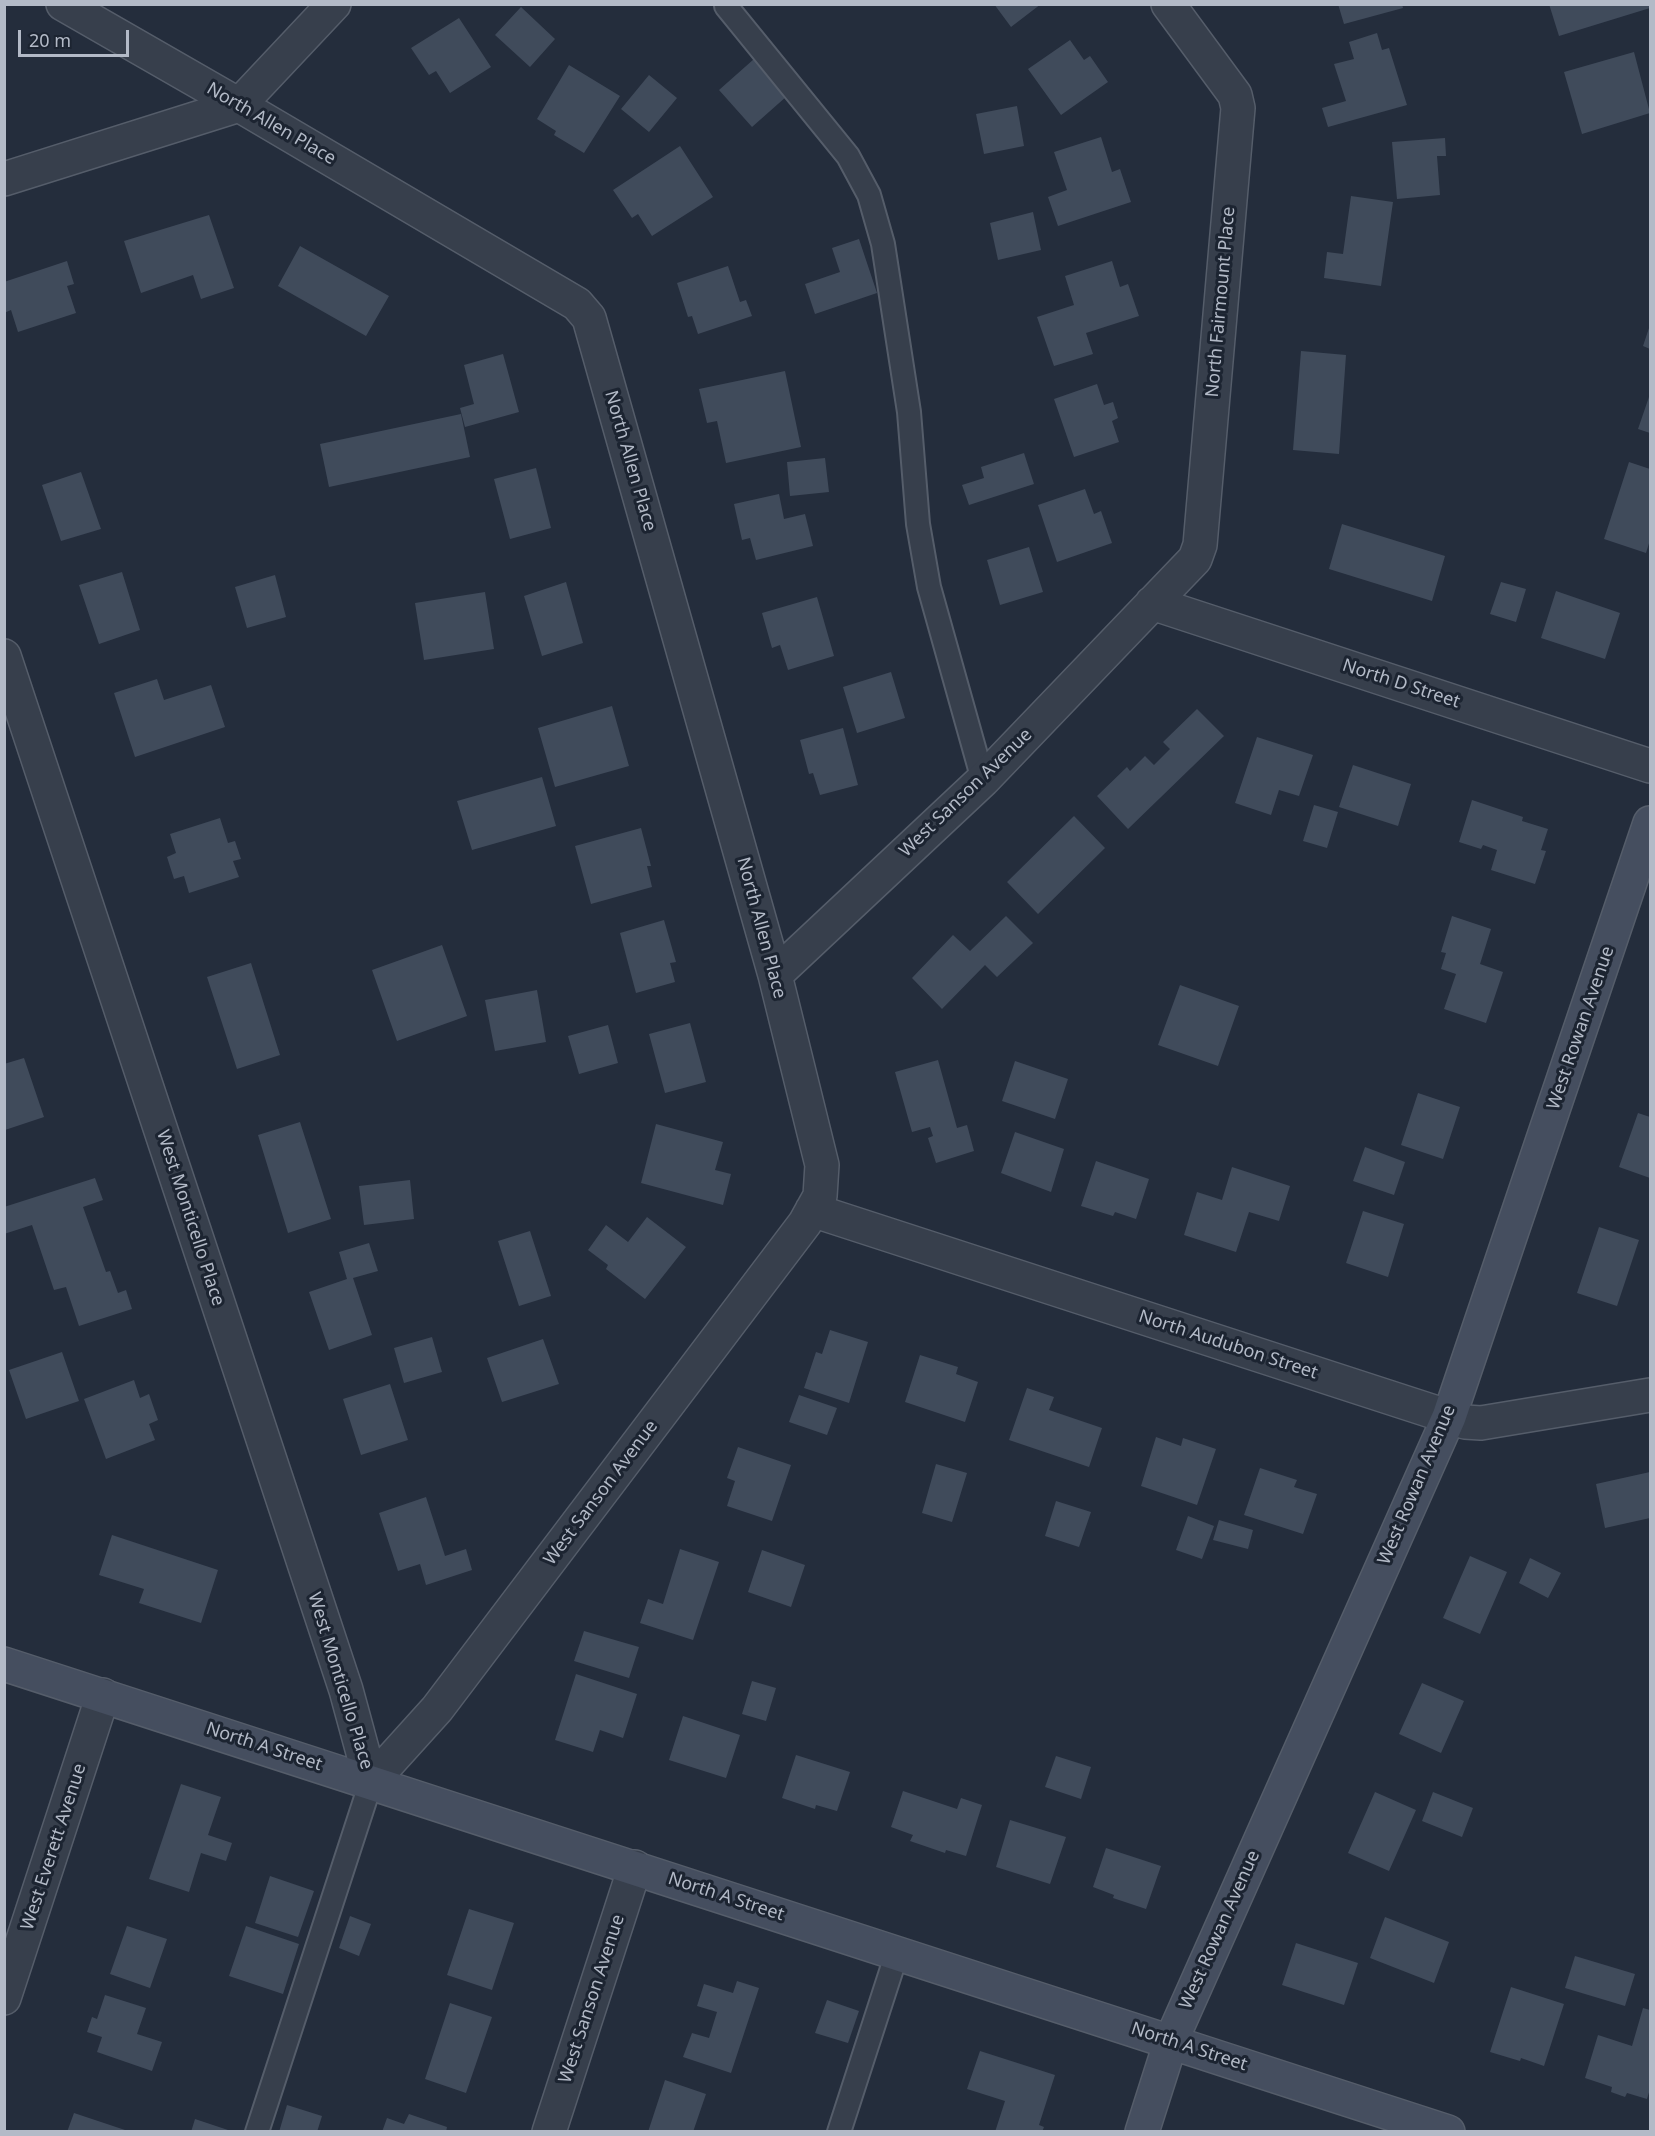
<!DOCTYPE html>
<html>
<head>
<meta charset="utf-8">
<style>
	body { margin:0 }
	#map { position:relative; width:1655px; height:2136px; overflow:hidden; background:#242d3c; font-family:"Noto Sans",sans-serif }
	canvas { display:block }
	.frame { position:absolute; inset:0; border:6px solid #b3bac7; pointer-events:none }
	.scale { position:absolute; left:18px; top:30px; width:111px; height:27px; box-sizing:border-box; border:3px solid #b3bac7; border-top:0; padding-left:8px; font-size:18px; line-height:21px; white-space:nowrap; color:#b3bac7; -webkit-text-stroke:4px #1c2431; paint-order:stroke }
</style>
</head>
<body>
<div id="map">
<canvas width="1655" height="2136"></canvas>
<div class="frame"></div>
<div class="scale">20 m</div>
</div>
<script>
const ctx = document.querySelector('canvas').getContext('2d');
ctx.lineJoin = 'round';
function paint(path, color) { ctx.fillStyle = color; ctx.fill(path, 'evenodd'); }
const shape = rows => new Path2D(rows.map(r => 'M' + r).join(''));
function stroke(path, color, width, dash) { ctx.strokeStyle = color; ctx.lineWidth = width; ctx.lineCap = dash ? 'butt' : 'round'; ctx.setLineDash(dash || []); ctx.stroke(path); }
function write(font, color, halo, rows, align = 'center') {
  ctx.font = font + ' "Noto Sans",sans-serif'; ctx.lineWidth = 6; ctx.setLineDash([]); ctx.textBaseline = 'middle'; ctx.strokeStyle = halo; ctx.fillStyle = color; for (const [text, x, y, turn = 0] of rows) {
    ctx.save(); ctx.translate(x, y); ctx.rotate((+turn || 0) * Math.PI / 180); ctx.textAlign = isNaN(turn) ? turn : align; if (halo) ctx.strokeText(text, 0, 0); ctx.fillText(text, 0, 0); ctx.restore();
  }
}
paint(shape([
	[994,4,1041,4,1011,27],
	[1338,4,1402,4,1403,8,1344,24],
	[1549,4,1650,4,1650,8,1559,36],
	[521,7,555,39,530,67,495,35],
	[459,18,491,67,450,93,436,71,429,75,411,48],
	[1377,33,1382,50,1389,48,1407,105,1328,127,1322,108,1346,101,1334,64,1354,59,1349,42],
	[1070,40,1084,60,1090,56,1108,82,1061,115,1028,69],
	[1634,52,1650,113,1582,134,1564,72],
	[754,59,787,96,752,127,719,90],
	[569,65,620,96,584,153,554,135,556,131,537,119],
	[649,75,677,98,649,132,621,109],
	[1017,106,1024,146,984,154,976,114],
	[1101,137,1112,172,1120,169,1131,202,1058,226,1048,197,1067,190,1054,152],
	[1445,138,1446,156,1437,156,1440,195,1397,199,1392,142],
	[680,146,713,197,652,236,638,214,632,218,613,190],
	[1351,196,1393,202,1381,286,1324,278,1327,252,1343,254],
	[1033,212,1041,250,998,260,990,223],
	[209,215,234,288,201,299,193,275,141,293,124,241],
	[859,239,877,293,815,314,805,284,840,272,832,248],
	[300,246,389,296,366,336,278,286],
	[67,261,74,284,67,286,76,313,18,332,11,310,4,313,4,282],
	[1112,261,1120,287,1128,284,1139,316,1086,333,1093,354,1054,366,1037,317,1074,305,1065,276],
	[728,266,740,302,746,300,752,316,698,334,692,316,688,317,677,283],
	[1650,325,1650,349,1643,346],
	[1301,351,1346,355,1339,454,1293,450],
	[503,354,519,412,465,427,460,408,474,404,464,365],
	[785,371,801,447,726,463,717,421,707,423,699,389],
	[1097,384,1104,405,1113,402,1118,418,1112,421,1119,442,1074,457,1054,399],
	[1650,394,1650,433,1638,429],
	[461,414,470,457,329,487,320,444],
	[1024,453,1034,484,969,505,962,485,984,478,981,467],
	[825,458,829,492,790,496,787,462],
	[1629,462,1650,469,1650,540,1646,553,1604,539],
	[536,468,551,528,510,539,494,479],
	[81,472,101,529,61,541,42,485],
	[1085,489,1094,514,1101,511,1112,543,1057,562,1038,505],
	[779,494,784,519,805,514,813,546,756,560,750,538,742,540,734,504],
	[1342,524,1445,556,1432,601,1329,569],
	[1029,547,1043,592,1000,605,987,560],
	[122,572,140,630,99,644,79,585],
	[275,575,286,617,247,628,235,587],
	[566,582,583,643,542,656,524,596],
	[1501,582,1526,589,1516,622,1490,614],
	[1556,591,1620,613,1605,659,1541,638],
	[485,592,494,649,424,660,415,603],
	[817,597,834,656,788,670,780,645,772,648,762,613],
	[891,672,905,718,857,733,843,687],
	[157,679,164,700,211,685,225,727,135,757,114,693],
	[612,706,629,766,555,787,538,728],
	[1197,709,1224,736,1128,829,1097,796,1127,767,1130,771,1145,756,1154,765,1170,749,1163,742],
	[843,728,858,785,820,795,813,773,809,774,800,740],
	[1257,737,1313,755,1299,796,1279,790,1271,815,1235,803],
	[1353,765,1411,784,1398,826,1339,807],
	[542,777,556,826,472,850,457,801],
	[1472,800,1523,817,1522,821,1548,829,1541,850,1546,851,1535,884,1491,870,1497,850,1483,845,1481,849,1459,842],
	[1314,805,1338,812,1327,848,1303,841],
	[1074,816,1105,848,1038,914,1007,882],
	[220,818,228,843,235,841,241,859,233,861,239,877,189,893,184,876,174,879,167,857,176,853,170,834],
	[641,828,651,866,647,866,652,887,591,904,575,846],
	[1006,916,1033,943,997,977,985,965,942,1009,912,978,953,935,970,951],
	[1452,916,1491,929,1480,964,1503,972,1486,1023,1444,1009,1456,974,1441,969,1446,953,1441,952],
	[664,920,676,962,670,963,675,982,636,993,620,933],
	[442,945,467,1016,397,1041,372,970],
	[251,963,280,1055,237,1069,207,977],
	[1180,985,1239,1006,1218,1066,1158,1045],
	[537,990,546,1042,495,1051,485,1000],
	[690,1023,706,1082,665,1093,649,1034],
	[608,1025,618,1063,579,1074,568,1036],
	[24,1058,44,1117,5,1130,4,1064],
	[938,1060,957,1128,967,1125,974,1151,936,1163,928,1138,933,1136,930,1127,912,1132,895,1072],
	[1015,1061,1068,1079,1055,1119,1002,1101],
	[1418,1093,1460,1107,1443,1159,1401,1145],
	[1638,1113,1650,1117,1650,1178,1619,1167],
	[300,1122,331,1219,288,1233,258,1135],
	[656,1124,723,1142,715,1170,731,1174,723,1205,641,1183],
	[1015,1132,1064,1149,1051,1192,1001,1173],
	[1365,1147,1405,1162,1394,1195,1353,1181],
	[1096,1161,1149,1179,1136,1219,1115,1212,1113,1216,1081,1206],
	[1232,1167,1290,1186,1279,1221,1249,1212,1236,1252,1184,1235,1197,1192,1222,1200],
	[95,1178,103,1200,83,1207,106,1272,110,1271,118,1293,126,1290,132,1309,79,1326,66,1287,54,1290,32,1225,4,1234,4,1207],
	[410,1180,414,1219,364,1225,359,1186],
	[1363,1211,1404,1224,1388,1277,1346,1263],
	[647,1217,686,1247,645,1299,606,1269,608,1265,588,1250,606,1225,628,1242],
	[1599,1227,1639,1240,1617,1306,1577,1293],
	[530,1231,551,1296,519,1306,498,1241],
	[369,1243,378,1271,353,1278,372,1335,329,1350,309,1292,347,1279,339,1252],
	[830,1330,868,1342,849,1403,804,1388,816,1352,822,1354],
	[432,1337,442,1372,404,1383,394,1348],
	[543,1339,559,1384,502,1402,487,1358],
	[62,1352,79,1401,26,1419,9,1370],
	[920,1355,958,1367,956,1374,978,1382,965,1422,905,1402],
	[134,1380,140,1398,149,1394,158,1420,149,1424,155,1440,106,1459,84,1399],
	[390,1384,408,1440,361,1455,343,1399],
	[1027,1388,1054,1397,1049,1410,1102,1428,1089,1467,1009,1440],
	[799,1395,837,1408,827,1435,789,1422],
	[1156,1437,1181,1446,1183,1438,1216,1449,1197,1505,1141,1486],
	[738,1447,791,1465,772,1521,727,1506,735,1481,727,1478],
	[936,1464,967,1473,952,1522,922,1513],
	[1260,1468,1297,1480,1294,1487,1317,1494,1303,1534,1244,1515],
	[1650,1472,1650,1518,1605,1528,1596,1484],
	[426,1497,445,1556,466,1549,472,1570,426,1585,420,1564,398,1571,379,1513],
	[1056,1501,1091,1512,1079,1547,1045,1536],
	[1188,1516,1214,1526,1202,1559,1176,1550],
	[1219,1520,1253,1530,1248,1549,1213,1540],
	[112,1535,218,1570,201,1623,139,1603,144,1589,99,1575],
	[680,1549,719,1562,693,1640,640,1623,648,1599,663,1604],
	[762,1550,805,1565,791,1607,748,1592],
	[1470,1556,1507,1572,1480,1634,1443,1618],
	[1530,1558,1561,1573,1548,1598,1519,1583],
	[584,1631,639,1647,629,1678,574,1661],
	[576,1674,637,1694,623,1738,600,1730,593,1752,555,1740],
	[752,1681,776,1688,766,1721,742,1714],
	[1422,1683,1464,1701,1441,1753,1399,1734],
	[683,1716,740,1735,726,1778,669,1760],
	[796,1755,850,1772,837,1811,816,1805,815,1809,782,1798],
	[1056,1756,1091,1767,1081,1799,1045,1787],
	[181,1784,221,1797,208,1835,232,1843,226,1861,201,1853,189,1892,149,1879],
	[903,1791,957,1809,961,1798,982,1805,966,1856,946,1850,945,1853,910,1841,913,1835,891,1827],
	[1375,1792,1416,1810,1389,1871,1348,1853],
	[1433,1792,1473,1808,1462,1837,1422,1821],
	[1010,1820,1066,1837,1050,1884,996,1867],
	[1106,1848,1161,1866,1146,1909,1113,1898,1114,1895,1093,1887],
	[270,1876,314,1891,298,1937,255,1923],
	[469,1909,514,1923,492,1990,447,1975],
	[350,1916,371,1924,359,1956,339,1948],
	[1385,1917,1449,1942,1434,1983,1370,1958],
	[127,1926,167,1939,150,1988,110,1974],
	[246,1926,299,1944,283,1994,229,1976],
	[1296,1943,1358,1963,1344,2005,1282,1985],
	[1575,1956,1635,1974,1625,2006,1565,1988],
	[737,1981,759,1988,731,2073,683,2057,692,2033,709,2038,717,2012,697,2006,704,1984,733,1993],
	[1511,1987,1564,2004,1544,2066,1521,2058,1520,2061,1490,2052],
	[105,1995,146,2008,137,2034,162,2042,152,2071,97,2052,102,2037,87,2032,92,2017,97,2019],
	[827,2000,859,2011,848,2043,815,2033],
	[450,2003,492,2017,466,2093,425,2079],
	[1643,2008,1650,2010,1650,2089,1647,2099,1627,2093,1625,2097,1611,2092,1612,2087,1585,2078,1598,2035,1632,2046],
	[980,2051,1055,2075,1039,2125,1044,2127,1042,2132,995,2132,1005,2101,967,2089],
	[665,2080,706,2094,693,2132,648,2132],
	[287,2105,322,2116,317,2132,279,2132],
	[74,2113,128,2131,128,2132,67,2132],
	[409,2114,447,2127,446,2132,382,2132,387,2118,404,2124],
	[195,2119,231,2131,231,2132,191,2132]
]), '#404b5b');
const lane = shape([
	[726,6,848,156,869,195,883,244,909,412,918,524,929,587,983,780],
	[257,2132,371,1782],
	[839,2132,897,1953]
]);
const street = shape([
	[63,4,239,105,577,304,589,318,775,975,822,1165,820,1196,805,1223,437,1709,371,1782],
	[4,179,239,105,334,4],
	[1152,603,1650,766],
	[4,656,346,1690,371,1782],
	[775,975,983,780,1195,559,1200,545,1238,108,1235,95,1168,4],
	[812,1210,1465,1422,1481,1423,1650,1395],
	[4,1998,103,1695],
	[549,2132,635,1867]
]);
const secondary = shape([
	[4,1664,1448,2132],
	[1142,2132,1171,2041,1449,1417,1650,823]
]);
stroke(lane, '#555d6a', 26);
stroke(street, '#555d6a', 36);
stroke(secondary, '#555d6a', 36);
stroke(lane, '#373f4c', 22);
stroke(street, '#373f4c', 33);
stroke(secondary, '#454e5f', 33);
write('18px', '#b3bac7', '#1c2431', [
	["North Allen Place",271,124,30],
	["North Fairmount Place",1221,302,-85],
	["North Allen Place",630,461,74],
	["North D Street",1401,684,18],
	["West Sanson Avenue",966,793,-44],
	["North Allen Place",761,928,75],
	["West Rowan Avenue",1581,1028,-71],
	["West Monticello Place",190,1218,72],
	["North Audubon Street",1228,1345,18],
	["West Rowan Avenue",1417,1485,-67],
	["West Sanson Avenue",601,1493,-53],
	["West Monticello Place",340,1681,73],
	["North A Street",264,1747,18],
	["West Everett Avenue",54,1847,-72],
	["North A Street",726,1897,18],
	["West Rowan Avenue",1220,1930,-66],
	["West Sanson Avenue",592,1999,-72],
	["North A Street",1189,2047,18]
]);
</script>
</body>
</html>
